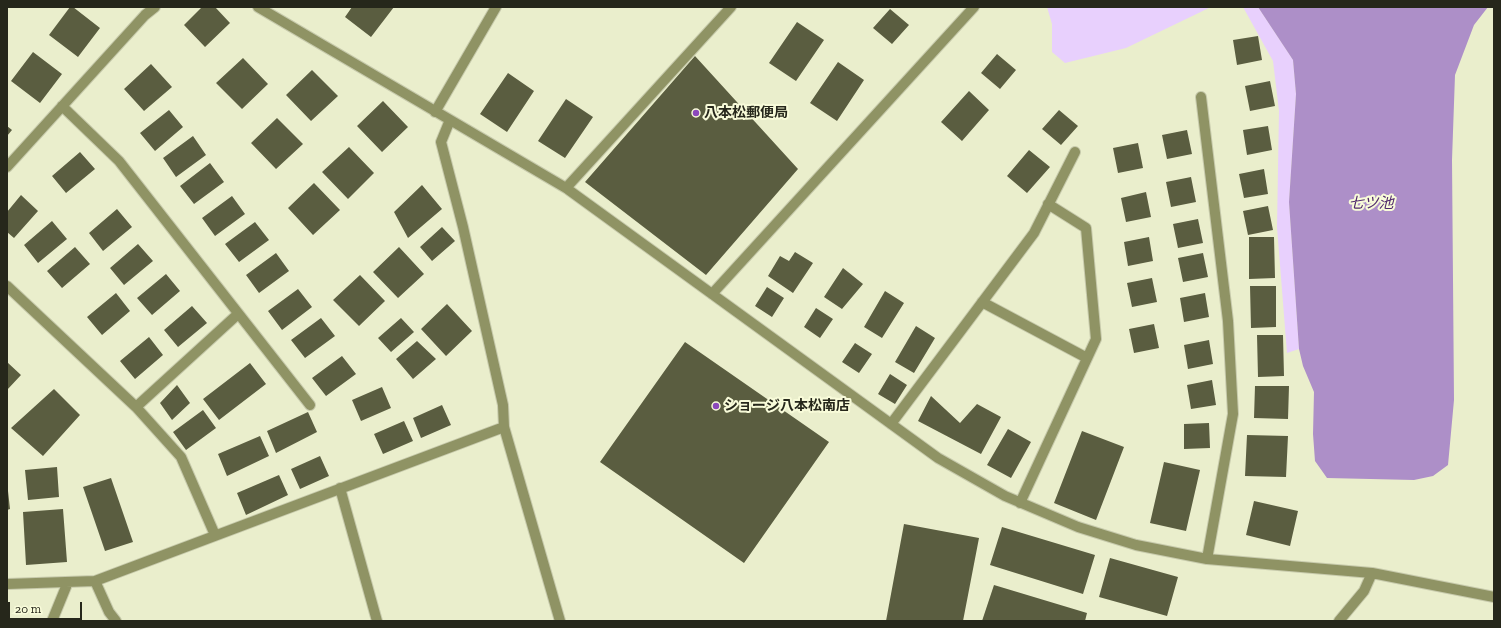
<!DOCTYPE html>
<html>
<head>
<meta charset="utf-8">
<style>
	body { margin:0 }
	#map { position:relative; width:1501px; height:628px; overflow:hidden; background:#eaeecc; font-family:"Zilla Slab",serif }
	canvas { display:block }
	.frame { position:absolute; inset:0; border:8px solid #26271b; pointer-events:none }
	.scale { position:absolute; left:8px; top:602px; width:74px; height:18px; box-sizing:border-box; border:2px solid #26271b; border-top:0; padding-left:5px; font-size:12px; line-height:14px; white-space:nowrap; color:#26271b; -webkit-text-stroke:3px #f8fbd9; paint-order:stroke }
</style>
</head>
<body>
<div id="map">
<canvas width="1501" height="628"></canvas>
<div class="frame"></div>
<div class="scale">20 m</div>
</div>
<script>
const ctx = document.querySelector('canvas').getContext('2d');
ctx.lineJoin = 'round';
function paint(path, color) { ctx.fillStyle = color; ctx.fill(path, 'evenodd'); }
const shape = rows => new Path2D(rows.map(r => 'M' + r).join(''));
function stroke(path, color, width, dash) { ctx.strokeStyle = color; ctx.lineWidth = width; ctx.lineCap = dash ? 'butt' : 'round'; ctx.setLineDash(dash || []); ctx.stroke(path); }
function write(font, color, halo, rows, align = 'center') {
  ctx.font = font + ' "Zilla Slab","Noto Sans JP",serif'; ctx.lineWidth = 4; ctx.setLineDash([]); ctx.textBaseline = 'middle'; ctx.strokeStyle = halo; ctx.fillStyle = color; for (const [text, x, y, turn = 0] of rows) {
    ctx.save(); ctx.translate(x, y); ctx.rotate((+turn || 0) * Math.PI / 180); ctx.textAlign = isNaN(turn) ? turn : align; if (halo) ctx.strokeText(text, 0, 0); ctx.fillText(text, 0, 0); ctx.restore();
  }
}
paint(shape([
	[1047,7,1211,7,1126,48,1065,63,1052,52,1052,24],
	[1243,7,1258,7,1293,60,1296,94,1289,202,1299,349,1287,353,1277,227,1279,111,1273,61]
]), '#e8d0fd');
paint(shape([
	[1258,7,1488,7,1474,25,1455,75,1452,160,1454,400,1448,465,1433,476,1414,480,1327,478,1315,461,1313,434,1314,392,1303,366,1299,349,1289,202,1296,94,1293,60]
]), '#ad8fc8');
paint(shape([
	[70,7,73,7,100,28,78,57,49,35],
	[202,7,215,7,230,23,205,47,184,25],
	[352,7,394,7,371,37,345,17],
	[890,9,909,25,892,44,873,28],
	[797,22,824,40,796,81,769,63],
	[1258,36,1262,60,1237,65,1233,40],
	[33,52,62,74,40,103,11,81],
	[997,54,1016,70,1000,89,981,73],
	[695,56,798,169,706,275,585,182],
	[243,58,268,84,242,109,216,83],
	[838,62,864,80,837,121,810,103],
	[151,64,172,87,144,111,124,89],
	[312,70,338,96,311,121,286,95],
	[508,73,534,91,507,132,480,114],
	[1270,81,1275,106,1250,111,1245,86],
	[969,91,989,110,962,141,941,122],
	[566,99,593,117,565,158,538,141],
	[383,101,408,127,382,152,357,126],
	[169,110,183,127,155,151,140,133],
	[1059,110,1078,126,1061,145,1042,129],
	[277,118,303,144,276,169,251,143],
	[7,126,12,130,7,136],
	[1268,126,1272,150,1247,155,1243,130],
	[1187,130,1192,154,1167,159,1162,135],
	[193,136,206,155,176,177,163,158],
	[1138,143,1143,168,1118,173,1113,148],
	[349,147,374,173,348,199,322,172],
	[1029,150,1050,167,1027,193,1007,176],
	[80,152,95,169,66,193,52,176],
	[210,163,224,182,194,204,180,186],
	[1264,169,1268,194,1244,198,1239,174],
	[1191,177,1196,202,1171,207,1166,182],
	[314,183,340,210,313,235,288,208],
	[422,185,442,209,408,238,394,212],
	[1146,192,1151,217,1126,222,1121,198],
	[21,195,38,211,14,238,7,232,7,212],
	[232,196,245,214,215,236,202,218],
	[1268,206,1273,230,1248,235,1243,211],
	[117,209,132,227,103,251,89,233],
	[1198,219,1203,243,1178,248,1173,224],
	[52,221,67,239,38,263,24,245],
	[255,222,269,240,239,262,225,244],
	[442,227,455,241,432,261,420,247],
	[1149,237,1153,261,1128,266,1124,242],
	[1249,237,1274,237,1275,278,1249,279],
	[138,244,153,261,124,285,110,268],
	[75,247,90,264,62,288,47,271],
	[399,247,424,274,398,298,373,272],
	[795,252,813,263,793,293,768,276,780,256,789,261],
	[276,253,289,271,259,293,246,275],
	[1203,253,1208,277,1183,282,1178,258],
	[843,268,863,284,842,309,824,297],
	[166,274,180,291,152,315,137,298],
	[360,275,385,301,359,326,333,300],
	[1152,278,1157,302,1132,307,1127,283],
	[1250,286,1276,286,1276,327,1251,328],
	[767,287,784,298,772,317,755,306],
	[298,289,312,307,282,330,268,311],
	[885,291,904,303,882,338,864,327],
	[116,293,130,311,102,335,87,317],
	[1205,293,1209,317,1184,322,1180,298],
	[447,304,472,331,446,356,421,329],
	[192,306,207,323,178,347,164,330],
	[816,308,833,319,820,338,804,327],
	[321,318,335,336,305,358,291,340],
	[401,318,414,332,391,352,378,338],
	[1154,324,1159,348,1134,353,1129,329],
	[916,326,935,338,914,373,895,362],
	[1257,335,1283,335,1284,376,1258,377],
	[149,337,163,355,135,379,120,361],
	[1209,340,1213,364,1188,369,1184,345],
	[417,341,436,359,413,379,396,359],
	[685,342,829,442,744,563,600,462],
	[855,343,872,354,859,373,842,362],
	[342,356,356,374,326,396,312,378],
	[7,362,21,375,7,390],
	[250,363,266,384,219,420,203,399],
	[890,374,907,385,895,404,878,394],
	[1212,380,1216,405,1191,409,1187,385],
	[177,385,190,403,172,420,160,403],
	[1255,386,1289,386,1288,419,1254,418],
	[382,387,391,408,361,421,352,400],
	[54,389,80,415,43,456,11,428],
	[931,396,960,423,977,404,1001,417,981,454,918,421],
	[442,405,451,425,421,438,413,418],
	[203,410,216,428,186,450,173,432],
	[308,412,317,432,276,453,267,431],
	[404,421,413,441,383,454,374,434],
	[1209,423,1210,448,1184,449,1184,424],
	[1008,429,1031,442,1011,478,987,465],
	[1082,431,1124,447,1096,520,1054,503],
	[1247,435,1288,436,1286,477,1245,476],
	[260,436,269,456,227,476,218,454],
	[320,456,329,476,300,489,291,469],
	[1164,462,1200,470,1186,531,1150,523],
	[57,467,59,497,28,500,25,470],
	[279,475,288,495,246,515,237,493],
	[111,478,133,542,105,551,83,487],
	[7,491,8,491,10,509,7,510],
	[1254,501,1298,511,1290,546,1246,535],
	[63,509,67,562,26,565,23,512],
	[904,524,979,538,963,621,886,621],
	[1002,527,1095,555,1083,594,990,565],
	[1110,558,1178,577,1167,616,1099,597],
	[994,585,1087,613,1085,621,982,621]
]), '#5a5d40');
const minor = shape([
	[258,7,566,188,938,458,1005,496,1078,527,1136,545,1207,559,1372,573,1494,597],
	[1201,97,1228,321,1233,414,1207,559],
	[62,106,119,161,310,405],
	[435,112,496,7],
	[450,120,441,142,463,227,503,405,504,427,560,621],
	[7,167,145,15,155,7],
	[566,188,731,7],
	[7,286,136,407,181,457,215,535],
	[712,294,974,7],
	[982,302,1087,358],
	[136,407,238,314],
	[891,424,1034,233,1075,152],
	[340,488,377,621],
	[1020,503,1096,339,1086,228,1048,204],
	[95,581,109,612,116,621],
	[7,584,95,581,504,427],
	[52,621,68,582],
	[1339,621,1364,591,1372,573]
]);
stroke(minor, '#c7caac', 12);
stroke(minor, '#8f9364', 10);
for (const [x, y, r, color] of [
	[696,113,4,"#8c48bc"],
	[716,406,4,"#8c48bc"]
]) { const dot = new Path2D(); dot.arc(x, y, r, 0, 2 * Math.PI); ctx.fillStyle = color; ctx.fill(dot); stroke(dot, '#f8fbd9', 1.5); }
write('bold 14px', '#26271b', '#f8fbd9', [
	["八本松郵便局",704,113],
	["ショージ八本松南店",724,406]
], 'left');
write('italic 15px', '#4f276c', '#f8fbd9', [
	["七ツ池",1371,204]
]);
</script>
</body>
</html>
